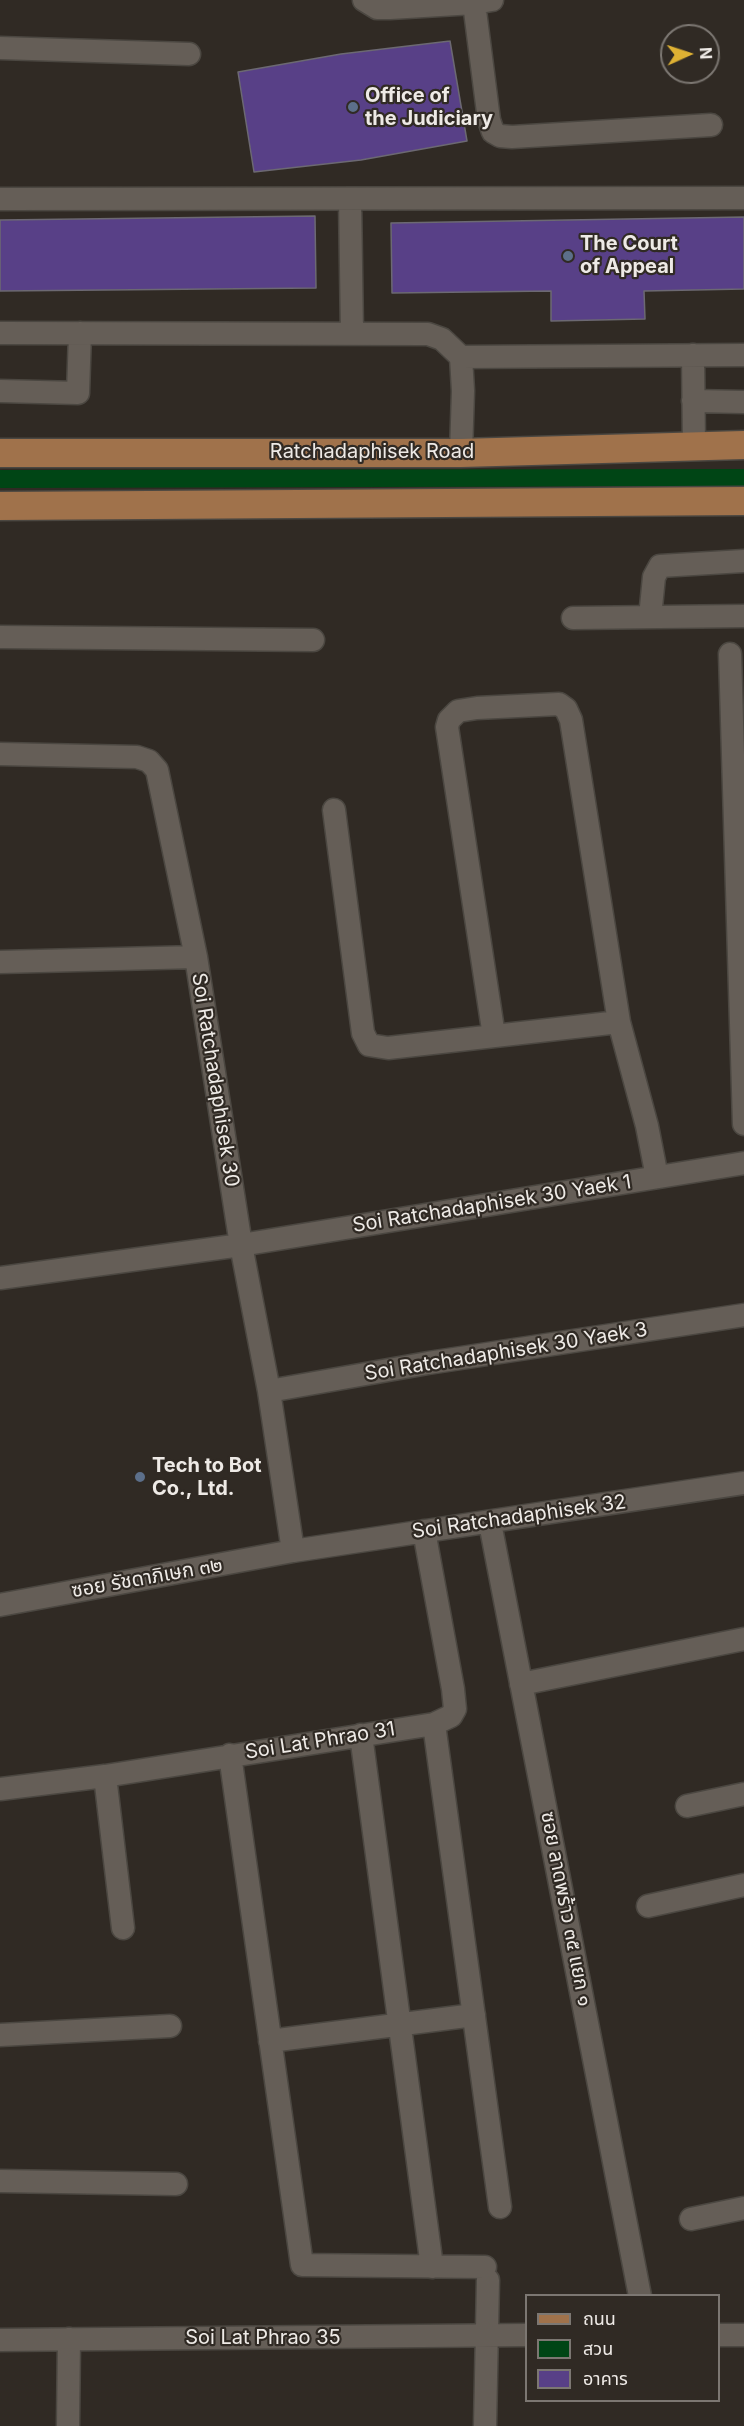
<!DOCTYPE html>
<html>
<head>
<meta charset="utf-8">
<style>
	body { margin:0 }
	#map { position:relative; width:744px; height:2426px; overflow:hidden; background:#302a24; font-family:Inter,"Noto Sans Thai",sans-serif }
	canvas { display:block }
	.legend { position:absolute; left:525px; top:2294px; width:195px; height:108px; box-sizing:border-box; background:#302a24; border:2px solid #7c7772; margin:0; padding:8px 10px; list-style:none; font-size:18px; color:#eeeae6 }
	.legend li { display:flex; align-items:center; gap:12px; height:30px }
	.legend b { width:30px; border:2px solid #7c7772 }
	.north { position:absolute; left:660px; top:24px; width:60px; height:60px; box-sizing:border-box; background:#302a24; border:2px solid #7c7772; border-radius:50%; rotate:87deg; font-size:16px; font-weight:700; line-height:24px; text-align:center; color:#eeeae6 }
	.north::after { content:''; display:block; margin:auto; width:21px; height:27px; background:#deb133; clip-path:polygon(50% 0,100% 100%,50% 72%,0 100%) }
</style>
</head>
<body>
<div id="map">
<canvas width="744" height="2426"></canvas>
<ul class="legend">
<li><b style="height:8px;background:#a0724b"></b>ถนน</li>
<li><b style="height:16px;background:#004515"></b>สวน</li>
<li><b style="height:16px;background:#584087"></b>อาคาร</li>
</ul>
<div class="north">N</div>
</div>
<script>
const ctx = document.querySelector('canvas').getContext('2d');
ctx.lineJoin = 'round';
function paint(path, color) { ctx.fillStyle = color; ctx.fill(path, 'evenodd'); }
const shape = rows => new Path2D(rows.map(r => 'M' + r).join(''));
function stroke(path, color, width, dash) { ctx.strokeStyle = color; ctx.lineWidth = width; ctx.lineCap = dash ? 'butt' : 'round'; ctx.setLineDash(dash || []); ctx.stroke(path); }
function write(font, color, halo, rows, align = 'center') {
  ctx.font = font + ' Inter,"Noto Sans Thai",sans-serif'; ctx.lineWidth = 4.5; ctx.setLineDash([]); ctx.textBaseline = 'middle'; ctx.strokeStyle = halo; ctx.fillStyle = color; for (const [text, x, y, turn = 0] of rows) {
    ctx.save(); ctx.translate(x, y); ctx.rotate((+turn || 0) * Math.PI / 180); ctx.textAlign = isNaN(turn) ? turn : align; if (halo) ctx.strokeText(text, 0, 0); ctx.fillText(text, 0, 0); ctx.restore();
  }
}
paint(shape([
	[744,469,744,486,0,488,0,470]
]), '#004515');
const building = shape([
	[450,41,467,141,361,160,254,172,238,72,341,54,450,41],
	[315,216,316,288,0,291,0,220,315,216],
	[744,217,744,289,644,291,645,319,551,321,551,291,392,293,391,223,744,217]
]);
paint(building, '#584087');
stroke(building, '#6c6972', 1.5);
const minor = shape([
	[364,0,377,8,390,8,474,3],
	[492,0,474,3,489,120,493,132,500,136,512,137,711,125],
	[0,48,189,54],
	[0,199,744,198],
	[350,199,352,334],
	[0,333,428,334,442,339,461,357,744,355],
	[693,355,694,445],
	[461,357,463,391,461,453],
	[0,391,78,393,80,333],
	[693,401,744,402],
	[650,617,654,577,660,566,744,561],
	[573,618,744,616],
	[0,637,313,640],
	[730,654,744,1124],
	[0,754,137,757,149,761,157,770,196,957,241,1245,269,1391,293,1551],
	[334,810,363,1033,369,1045,388,1048,619,1022],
	[0,962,196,957],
	[494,1036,447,727,449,720,458,711,477,708,559,704,566,709,571,720,619,1022,647,1126,657,1177],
	[0,1278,241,1245,744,1163],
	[269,1391,428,1363,744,1315],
	[490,1523,640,2296],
	[0,1605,293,1551,744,1483],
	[521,1684,744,1639],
	[434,1724,500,2207],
	[361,1735,432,2267],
	[230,1755,302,2265,485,2267],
	[105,1776,123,1928],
	[0,1789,105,1776,434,1724,451,1716,455,1709,453,1689,424,1531],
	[687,1806,744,1794],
	[648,1906,744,1885],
	[0,2035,170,2026],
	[270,2041,474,2015],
	[0,2181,176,2184],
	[691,2219,744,2208],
	[718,2335,744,2335],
	[0,2340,526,2335],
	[68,2426,69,2339],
	[485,2426,488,2280]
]);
const major = shape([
	[0,453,461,453,744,445],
	[0,506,744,501]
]);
stroke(minor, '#4b4741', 25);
stroke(major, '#4b4741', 31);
stroke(minor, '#655e57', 22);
stroke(major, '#a0724b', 28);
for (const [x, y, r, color] of [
	[353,107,6,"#5c6f8a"],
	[568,256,6,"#5c6f8a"],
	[140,1477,6,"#5c6f8a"]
]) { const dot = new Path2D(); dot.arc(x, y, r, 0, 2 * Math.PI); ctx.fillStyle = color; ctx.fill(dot); stroke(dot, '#302a24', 2); }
write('bold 20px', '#eeeae6', '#302a24', [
	["Office of",365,96],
	["the Judiciary",365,119],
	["The Court",580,244],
	["of Appeal",580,267],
	["Tech to Bot",152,1466],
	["Co., Ltd.",152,1489]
], 'left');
write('20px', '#eeeae6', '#302a24', [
	["Ratchadaphisek Road",372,452],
	["Soi Ratchadaphisek 30",215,1080,81],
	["Soi Ratchadaphisek 30 Yaek 1",492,1204,-9],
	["Soi Ratchadaphisek 30 Yaek 3",506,1352,-9],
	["Soi Ratchadaphisek 32",519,1517,-8],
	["ซอย รัชดาภิเษก ๓๒",147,1578,-10],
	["Soi Lat Phrao 31",320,1741,-9],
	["ซอย ลาดพร้าว ๓๕ แยก ๑",566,1909,79],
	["Soi Lat Phrao 35",263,2338]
]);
</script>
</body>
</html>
